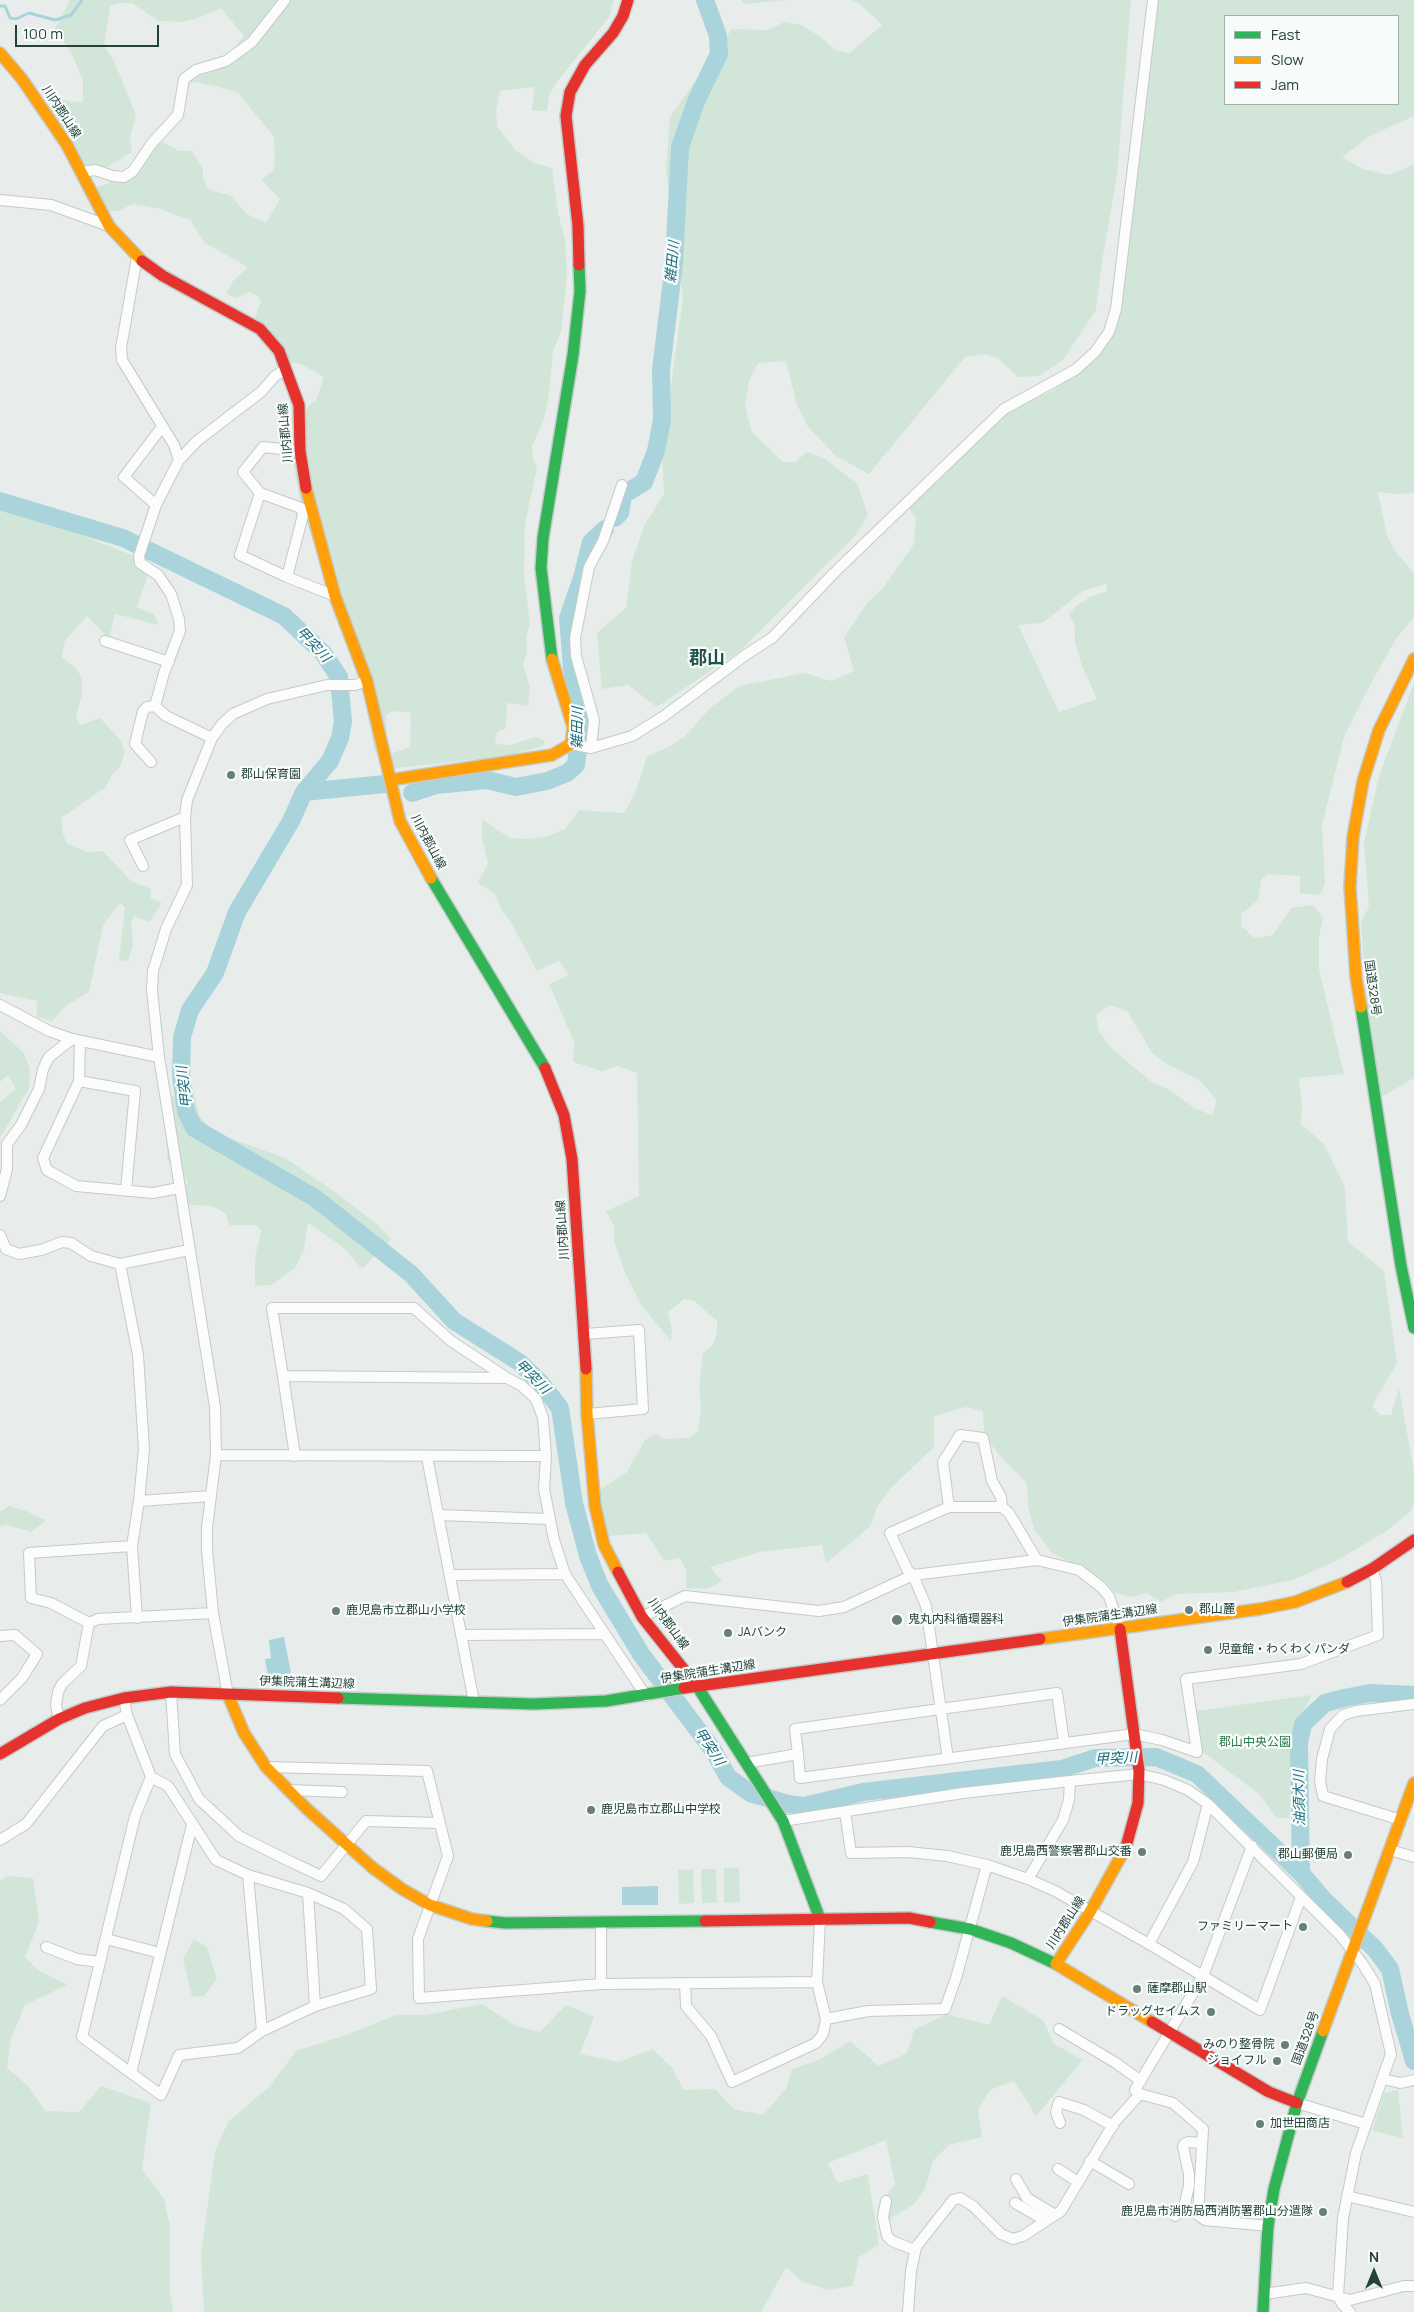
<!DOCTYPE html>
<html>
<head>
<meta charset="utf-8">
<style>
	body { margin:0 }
	#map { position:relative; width:1414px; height:2312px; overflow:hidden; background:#e8edeb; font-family:Manrope,sans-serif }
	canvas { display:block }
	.legend { position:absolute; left:1224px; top:15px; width:175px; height:90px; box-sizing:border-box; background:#f7fbf9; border:1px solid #a3b1ad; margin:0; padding:6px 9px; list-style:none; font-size:15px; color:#24423a }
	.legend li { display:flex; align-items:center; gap:10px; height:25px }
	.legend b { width:25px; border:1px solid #a3b1ad }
	.north { position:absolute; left:1349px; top:2247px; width:50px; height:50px; -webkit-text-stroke:4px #f7fbf9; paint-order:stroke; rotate:0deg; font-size:14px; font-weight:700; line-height:20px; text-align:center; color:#24423a }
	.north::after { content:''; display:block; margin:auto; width:18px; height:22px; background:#24423a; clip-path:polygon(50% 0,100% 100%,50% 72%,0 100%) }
	.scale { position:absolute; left:15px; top:25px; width:144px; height:22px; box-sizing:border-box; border:2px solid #24423a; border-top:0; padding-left:6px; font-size:15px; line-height:18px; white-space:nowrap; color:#24423a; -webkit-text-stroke:4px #f7fbf9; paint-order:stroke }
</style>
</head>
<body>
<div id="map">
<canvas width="1414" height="2312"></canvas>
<ul class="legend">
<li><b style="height:6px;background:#30b455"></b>Fast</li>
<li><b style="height:6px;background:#ff9f0a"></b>Slow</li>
<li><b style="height:6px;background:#e5322d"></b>Jam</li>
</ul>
<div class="north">N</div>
<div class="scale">100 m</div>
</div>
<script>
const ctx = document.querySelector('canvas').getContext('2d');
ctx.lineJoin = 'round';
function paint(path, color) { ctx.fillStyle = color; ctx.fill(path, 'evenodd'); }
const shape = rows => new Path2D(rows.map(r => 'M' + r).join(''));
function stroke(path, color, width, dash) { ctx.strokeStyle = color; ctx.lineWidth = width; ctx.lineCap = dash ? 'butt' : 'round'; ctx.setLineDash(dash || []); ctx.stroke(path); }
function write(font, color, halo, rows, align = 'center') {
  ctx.font = font + ' Manrope,"Noto Sans JP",sans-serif'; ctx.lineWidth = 4.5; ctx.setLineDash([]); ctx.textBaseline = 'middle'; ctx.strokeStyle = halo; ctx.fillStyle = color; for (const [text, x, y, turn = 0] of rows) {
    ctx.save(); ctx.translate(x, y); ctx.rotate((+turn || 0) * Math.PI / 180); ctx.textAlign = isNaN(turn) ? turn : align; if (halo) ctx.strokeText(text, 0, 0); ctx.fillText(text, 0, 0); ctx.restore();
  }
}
paint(shape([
	[70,0,614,0,609,17,556,83,549,96,547,111,532,111,534,87,500,91,496,111,497,126,515,150,534,163,552,168,558,212,565,239,567,275,561,332,553,351,549,395,544,419,532,446,533,458,537,469,525,522,524,575,530,624,526,637,527,652,523,665,530,687,528,706,507,703,506,728,497,732,495,744,510,745,535,737,544,740,545,745,507,756,396,768,383,766,379,758,410,747,411,713,392,711,386,716,387,750,375,753,365,699,301,504,294,467,299,419,310,404,316,400,324,377,299,363,284,363,254,320,261,302,258,296,249,292,237,298,226,294,233,281,248,267,205,243,190,220,160,209,133,204,118,211,106,212,90,190,124,177,153,137,179,151,192,151,203,169,203,177,207,187,213,191,230,195,247,214,266,223,280,199,261,180,273,171,275,161,274,137,238,93,220,87,194,82,181,83,231,51,244,36,221,8,196,19,182,22,158,21,132,3,121,3,110,6,104,46,114,61,136,115,130,138,132,152,87,179,48,110,61,99,71,102,83,101,83,81,72,54,55,29],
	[741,0,785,0,745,4],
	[851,0,1131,0,1117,175,1102,262,1096,310,1063,360,1039,376,1018,377,999,359,984,354,965,357,869,474,836,456,808,427,797,405,786,361,758,363,749,381,745,405,752,432,783,462,795,462,807,452,822,457,857,483,868,515,856,535,740,651,657,707,628,685,602,689,597,633,626,608,632,561,644,526,664,494,662,451,683,298,666,172,670,117,732,29,766,30,785,22,801,25,821,37,835,50,850,53,882,25,860,4],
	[1157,0,1414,0,1414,116,1370,136,1342,157,1363,169,1389,175,1414,164,1414,493,1397,494,1378,492,1387,535,1394,550,1414,573,1414,617,1396,639,1369,687,1344,737,1322,825,1325,883,1320,895,1300,893,1300,876,1267,874,1261,880,1258,900,1241,914,1241,926,1255,938,1273,935,1291,908,1313,905,1323,917,1319,938,1319,969,1344,1074,1299,1078,1302,1106,1301,1124,1324,1144,1345,1187,1348,1242,1384,1271,1397,1363,1372,1406,1380,1415,1391,1415,1399,1388,1414,1471,1414,1501,1411,1511,1388,1530,1336,1561,1293,1580,1234,1592,1175,1594,1161,1602,1147,1593,1131,1597,1116,1593,1100,1578,1051,1552,1034,1529,1028,1507,1027,1483,1000,1456,984,1435,983,1411,966,1407,934,1416,934,1447,891,1488,877,1507,870,1527,826,1563,822,1545,760,1552,710,1567,722,1581,708,1589,686,1588,686,1570,680,1558,664,1561,646,1533,607,1536,598,1491,627,1472,645,1440,656,1434,664,1439,689,1438,698,1431,701,1409,699,1386,703,1353,713,1345,717,1333,717,1321,694,1301,684,1299,668,1312,672,1331,671,1341,641,1305,624,1270,614,1241,614,1226,606,1211,639,1196,637,1073,617,1066,602,1071,573,1062,574,1042,549,984,569,975,559,961,537,971,512,924,501,909,495,894,478,883,488,863,482,839,482,819,510,838,529,839,548,836,565,829,579,810,624,813,635,794,647,756,669,747,684,737,710,708,739,686,805,673,831,681,854,671,844,637,867,603,883,588,914,544,916,518,906,505,985,431,1011,409,1052,391,1087,364,1105,338,1121,271],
	[1225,16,1398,16,1398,104,1225,104],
	[1107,584,1107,591,1090,597,1076,606,1069,614,1075,626,1075,642,1082,666,1097,699,1059,712,1018,625,1042,623,1083,591],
	[1110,1005,1127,1011,1153,1054,1167,1064,1199,1080,1217,1100,1212,1115,1196,1109,1170,1090,1150,1081,1109,1046,1099,1031,1096,1015],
	[0,510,53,524,142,559,147,578,137,607,154,614,159,625,115,614,109,639,87,616,65,641,62,657,77,669,82,679,82,694,76,717,80,725,100,718,121,741,125,752,120,767,112,774,106,787,61,818,63,834,67,843,87,852,103,851,131,881,151,889,150,898,162,903,149,922,134,916,131,924,133,945,128,961,119,960,125,907,120,902,103,926,89,992,66,1006,52,1021,37,1017,37,1001,0,993],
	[1414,683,1414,1078,1381,1097,1365,986,1361,922,1369,907,1364,843,1379,776],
	[0,1031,24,1053,30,1069,29,1088,0,1138,0,1102,16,1089,8,1075,0,1082],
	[192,1086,199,1115,210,1128,227,1137,285,1158,338,1194,379,1226,391,1239,362,1269,343,1247,308,1223,304,1249,296,1267,271,1285,255,1286,255,1259,261,1230,256,1225,229,1225,226,1214,213,1206,191,1205,176,1200,188,1181,175,1170,167,1158,167,1143,171,1126,172,1096],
	[9,1506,26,1511,46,1520,32,1532,5,1525,0,1527,0,1512],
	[1312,1695,1295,1726,1290,1818,1277,1818,1259,1794,1200,1750,1196,1711],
	[724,1868,739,1868,740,1902,724,1903],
	[693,1869,694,1903,679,1904,678,1870],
	[701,1869,716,1869,717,1903,702,1903],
	[8,1876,33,1878,39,1922,25,1957,38,1970,67,1985,25,2005,11,2039,7,2068,29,2087,45,2111,79,2112,101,2086,151,2103,142,2169,164,2199,170,2226,170,2292,173,2312,0,2312,0,1881],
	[194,1939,207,1947,217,1979,204,1996,192,1997,183,1959],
	[1002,1996,1043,2020,1054,2044,1083,2060,1036,2116,1014,2081,990,2090,978,2109,982,2137,949,2145,933,2161,925,2189,913,2205,893,2217,884,2230,878,2207,895,2184,886,2140,828,2163,838,2183,868,2174,879,2245,859,2257,853,2286,828,2290,801,2281,786,2267,761,2312,204,2312,201,2253,215,2152,228,2122,269,2087,296,2051,343,2036,396,2015,425,2015,482,2004,516,2026,540,2032,566,2005,594,2017,580,2054,619,2062,653,2049,672,2068,684,2090,715,2089,734,2109,763,2115,786,2089,792,2069,819,2060,850,2041,879,2066,907,2053,914,2030,946,2014,989,2025],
	[1398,2090,1403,2138,1372,2131,1384,2093]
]), '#d1e6d8');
paint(shape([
	[284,1637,291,1673,268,1677,265,1659,271,1658,269,1640],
	[658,1886,658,1905,622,1905,622,1887]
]), '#a9d4db');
stroke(shape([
	[0,6,5,6,10,18,16,19,29,13,55,20,71,15,82,0]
]), '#a9d4db', 3);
stroke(shape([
	[0,501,123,538,284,616,323,653,339,677,343,722,340,738,330,761,304,792,291,821,237,912,215,973,190,1010,182,1037,181,1076,186,1111,194,1128,315,1198,411,1274,454,1321,519,1362,540,1382,560,1408,574,1503,588,1556,600,1586,641,1654,713,1750,728,1777,750,1793,788,1804,804,1806,863,1792,1062,1769,1095,1758,1156,1757,1197,1774,1301,1873,1324,1900,1375,1949,1390,1969,1400,2014,1414,2061],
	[615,518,620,513,623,495,644,482,656,451,662,420,661,370,674,263,680,147,697,99,719,54,718,36,705,0],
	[304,792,385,784],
	[412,793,436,785,487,780,516,787,547,781,567,773,576,765,581,722,572,668,568,618,582,578,591,542,605,529],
	[1301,1873,1299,1743,1303,1724,1325,1703,1344,1698,1370,1693,1414,1695]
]), '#a9d4db', 18);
const street = shape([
	[81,172,95,170,113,176,124,177,133,171,152,143,178,115,184,79,196,70,226,61,252,42,285,0],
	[0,200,51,205,109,226],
	[137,257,121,348,122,360,174,445,179,460],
	[300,451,263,447,243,472,260,493,240,555,287,577,335,596],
	[260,493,301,508,303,515,287,577],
	[156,505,124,477,162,427],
	[105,641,169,662],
	[212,738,166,716,155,706,164,673,180,631,179,619,171,594,158,575,140,563,139,556,156,505,179,460,197,441,261,392,275,376,286,369],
	[571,744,591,748,632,736,664,716,747,654,772,638,834,573,1004,409,1075,370,1095,352,1109,332,1116,309,1153,0],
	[591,748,594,720,576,656,575,638,589,567,603,541,622,485],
	[151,762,135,744,143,711,147,707,155,706],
	[143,866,130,840,185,817],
	[0,1005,49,1031,72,1039,159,1057],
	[80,1041,79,1081,43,1158,47,1170,76,1186,153,1193,179,1188],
	[79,1081,135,1091,126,1190],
	[0,1196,7,1169,7,1144,21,1125,39,1089,43,1069,49,1057,72,1039],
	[0,1235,6,1249,19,1254,41,1250,62,1242,71,1243,91,1256,120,1264,189,1250],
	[120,1264,138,1355,144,1449,139,1501,211,1496],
	[585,1334,639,1330,643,1409,587,1414],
	[283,1376,272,1308,414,1308,451,1341,504,1376],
	[216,1455,546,1456],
	[295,1456,283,1376,507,1378,522,1386,536,1399,543,1418,546,1456,544,1489,554,1540,565,1574],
	[427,1457,474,1702],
	[949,1507,943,1462,960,1435,983,1438,992,1481,1001,1497,1002,1507],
	[439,1515,549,1519],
	[132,1546,139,1501],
	[451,1575,565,1574,646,1696],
	[642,1617,685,1596,819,1611,844,1607,913,1575,1037,1560,1079,1570,1101,1587,1109,1596,1120,1629],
	[89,1623,51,1603,31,1598,29,1553,132,1546,137,1618],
	[461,1635,605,1634],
	[0,1636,15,1635,37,1654,22,1678,0,1700],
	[171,1692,175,1754,199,1799,239,1836,283,1858,321,1876,366,1821,438,1823],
	[228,1695,213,1613,207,1550,207,1528,216,1455,215,1407,159,1057,152,990,153,971,166,929,187,885,185,817,187,800,212,738,222,724,233,714,267,699,327,685,355,685,367,681],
	[124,1698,127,1715,151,1777,168,1786,216,1860,248,1875],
	[59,1719,56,1705,58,1692,62,1684,81,1666,89,1623,98,1619,213,1613],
	[798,1754,800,1778,1134,1734,1162,1740,1197,1752,1186,1679,1301,1664,1378,1635,1376,1581,1372,1569],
	[948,1759,926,1606,913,1575,908,1571,890,1533,949,1507,1002,1507,1009,1513,1037,1560],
	[746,1763,798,1754,795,1729,1057,1693,1064,1742],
	[266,1767,427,1771,448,1856,418,1939,419,1998,601,1984,817,1982,826,2019,868,2011,945,2009,956,1978,987,1865],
	[151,1777,135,1816,82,2037,161,2095,179,2055,238,2048,262,2031],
	[289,1790,342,1792],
	[845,1812,851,1853,908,1852,947,1856,987,1865,1028,1879,1055,1891,1149,1944,1260,2010,1301,1897],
	[1401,1820,1323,1796,1320,1781,1322,1759,1330,1729,1343,1715,1356,1711,1414,1704],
	[783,1821,963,1793,1070,1781],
	[0,1840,26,1824,103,1726,127,1715],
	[1252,1846,1203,1976,1135,2090,1140,2094,1173,2103,1203,2129,1198,2215,1205,2220,1268,2226],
	[1390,1850,1414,1857],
	[248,1875,308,1893,344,1909,367,1929,371,1989,315,2006,262,2031,248,1875],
	[1028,1879,1063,1820,1069,1800,1070,1781,1139,1774,1164,1780,1188,1790,1208,1804],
	[308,1893,315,2006],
	[601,1922,601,1984],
	[106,1939,160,1953],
	[1149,1944,1193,1862,1208,1804,1340,1935,1362,1963,1375,1984,1391,2054,1356,2153,1343,2218,1338,2296,1342,2304,1350,2312],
	[46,1947,77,1959,100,1962],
	[817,1982,820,1919],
	[685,1984,686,2006,711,2036,732,2082,816,2043,823,2034,826,2019],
	[1059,2029,1116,2063,1141,2081],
	[131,2073,192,1825],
	[1383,2079,1400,2083,1414,2080],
	[1297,2103,1366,2124],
	[1060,2123,1056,2112,1059,2102,1084,2110,1113,2126],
	[1090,2161,1129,2184],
	[1058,2169,1078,2182],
	[1016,2179,1027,2198,1055,2215],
	[1347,2196,1414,2212],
	[886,2201,883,2217,887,2236,892,2241,915,2250],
	[1015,2203,1046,2221],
	[1175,2216,1184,2207,1189,2186,1189,2174,1183,2147,1184,2144,1188,2142,1202,2143],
	[1264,2294,1306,2288,1350,2300,1404,2286,1414,2286],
	[908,2312,911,2271,916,2247,953,2200,960,2198,973,2206,1001,2234,1013,2239,1023,2236,1061,2211,1114,2123,1140,2094]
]);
const fast = shape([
	[552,659,541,568,543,538,573,355,580,291,579,265],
	[431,878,545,1068],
	[1361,1007,1401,1266,1414,1328],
	[697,1686,783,1821,820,1919],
	[338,1698,534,1704,606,1701,684,1688],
	[487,1921,505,1923,705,1921],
	[930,1922,970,1929,1011,1943,1056,1964],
	[1263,2312,1268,2226,1274,2189,1297,2103,1323,2031]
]);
const slow = shape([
	[0,53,22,79,67,145,109,226,142,261],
	[306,488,335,596,367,681,400,821,431,878],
	[390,780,552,755,571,744,573,727,552,659],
	[1361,1007,1356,977,1350,887,1353,837,1363,781,1379,730,1414,659],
	[586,1369,587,1414,595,1506,604,1545,618,1572],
	[1040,1639,1260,1609,1295,1602,1347,1582],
	[228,1695,244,1733,266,1767,307,1809,373,1868,402,1889,430,1905,472,1919,487,1921],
	[1126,1847,1090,1912,1056,1964,1152,2022],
	[1323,2031,1414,1783]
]);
const jam = shape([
	[142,261,163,276,260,329,279,351,299,405,300,451,306,488],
	[579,265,578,226,566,116,570,92,585,65,613,33,623,16,628,0],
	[545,1068,564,1115,572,1159,586,1369],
	[618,1572,642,1617,697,1686],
	[1347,1582,1372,1569,1414,1540],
	[1120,1629,1139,1771,1138,1803,1126,1847],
	[684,1688,1040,1639],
	[0,1754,59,1719,85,1708,124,1698,171,1692,338,1698],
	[705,1921,909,1918,930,1922],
	[1152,2022,1269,2092,1297,2103]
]);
stroke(street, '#c5cac8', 12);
stroke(fast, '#c3cbc8', 14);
stroke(slow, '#c3cbc8', 14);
stroke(jam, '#c3cbc8', 14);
stroke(street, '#fcfcfc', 10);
stroke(fast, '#30b455', 11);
stroke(slow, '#ff9f0a', 11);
stroke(jam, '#e5322d', 11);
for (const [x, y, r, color] of [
	[231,775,5,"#697e78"],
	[1189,1610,5,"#697e78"],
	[336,1611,5,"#697e78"],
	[897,1620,6,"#697e78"],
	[728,1633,5,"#697e78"],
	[1208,1650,5,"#697e78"],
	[591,1810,5,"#697e78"],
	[1142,1852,5,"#697e78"],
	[1348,1855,5,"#697e78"],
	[1303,1927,5,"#697e78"],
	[1137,1989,5,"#697e78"],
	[1211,2012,5,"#697e78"],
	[1285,2045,5,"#697e78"],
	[1277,2061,5,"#697e78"],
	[1260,2124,5,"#697e78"],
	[1323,2212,5,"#697e78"]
]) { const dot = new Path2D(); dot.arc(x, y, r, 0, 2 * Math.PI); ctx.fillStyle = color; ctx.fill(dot); stroke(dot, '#f7fbf9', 2); }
write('12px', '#24423a', '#f7fbf9', [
	["川内郡山線",61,112,57],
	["川内郡山線",286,433,-95],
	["川内郡山線",428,842,62],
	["国道328号",1372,988,82],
	["川内郡山線",563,1230,-94],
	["伊集院蒲生溝辺線",1110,1616,-8],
	["川内郡山線",668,1624,54],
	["伊集院蒲生溝辺線",708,1672,-9],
	["伊集院蒲生溝辺線",307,1683,2],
	["川内郡山線",1066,1923,-57],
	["国道328号",1306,2038,-70]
]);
write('12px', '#24423a', '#f7fbf9', [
	["郡山保育園",241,775],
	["郡山麓",1199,1610],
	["鹿児島市立郡山小学校",346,1611],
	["鬼丸内科循環器科",908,1620],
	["JAバンク",738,1633],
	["児童館・わくわくパンダ",1218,1650],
	["鹿児島市立郡山中学校",601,1810],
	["鹿児島西警察署郡山交番",1132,1852,"right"],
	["郡山郵便局",1338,1855,"right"],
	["ファミリーマート",1293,1927,"right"],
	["薩摩郡山駅",1147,1989],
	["ドラッグセイムス",1201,2012,"right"],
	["みのり整骨院",1275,2045,"right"],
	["ジョイフル",1267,2061,"right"],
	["加世田商店",1270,2124],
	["鹿児島市消防局西消防署郡山分遣隊",1313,2212,"right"]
], 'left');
write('12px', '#2d7a4b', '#f7fbf9', [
	["郡山中央公園",1255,1743]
]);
write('italic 14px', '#1c6f80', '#f7fbf9', [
	["雑田川",673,262,-85],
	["甲突川",313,645,47],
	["雑田川",578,728,-89],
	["甲突川",185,1087,-97],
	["甲突川",532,1377,45],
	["甲突川",709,1747,57],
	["甲突川",1116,1759,-3],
	["油須木川",1300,1798,-91]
]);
write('bold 18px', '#1f5548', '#f7fbf9', [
	["郡山",707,659]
]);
</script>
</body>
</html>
